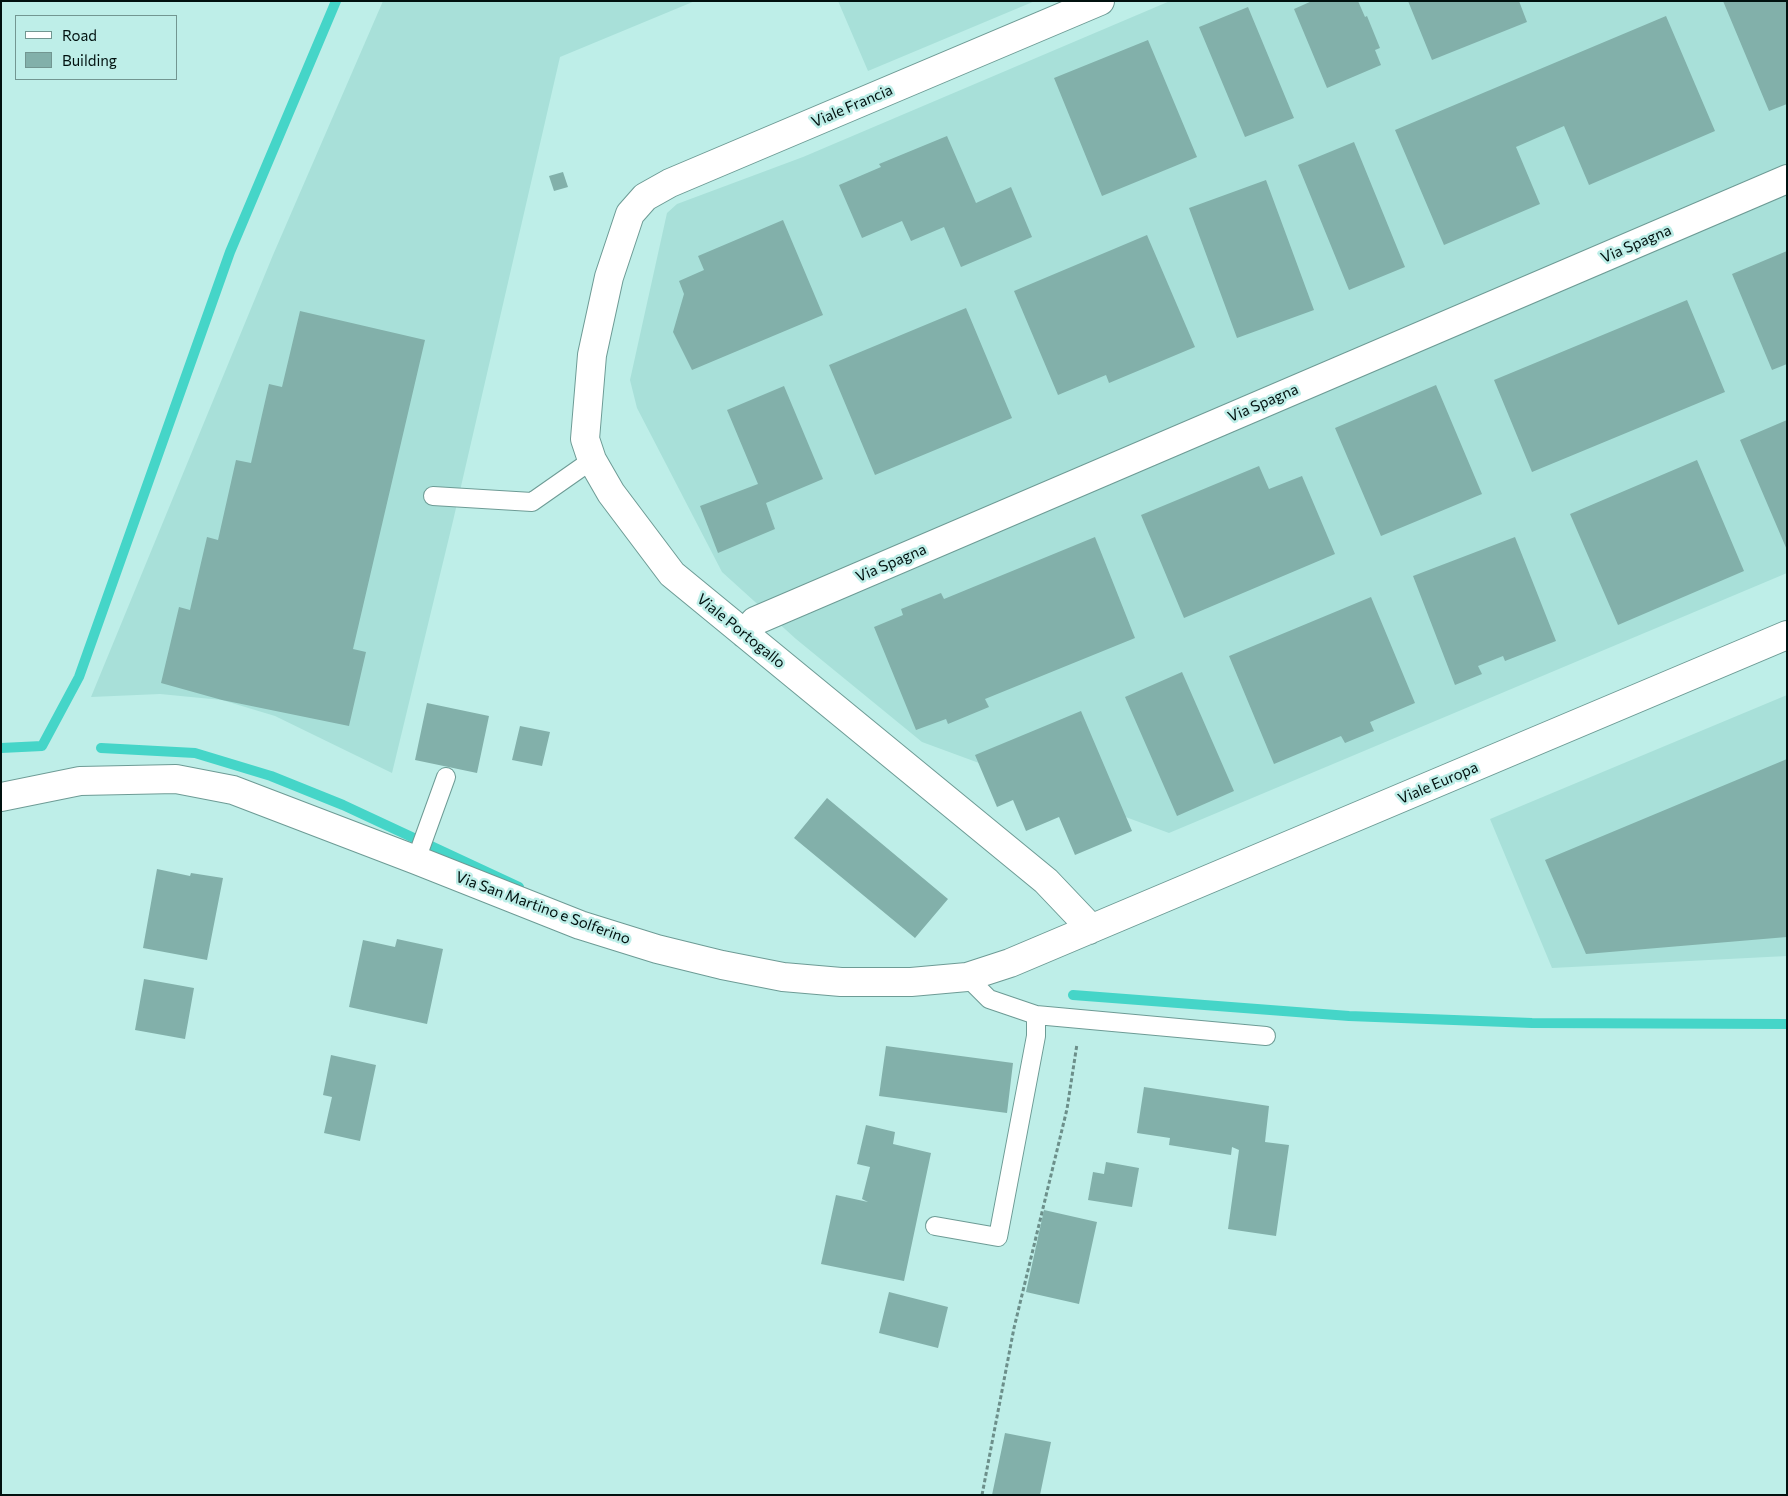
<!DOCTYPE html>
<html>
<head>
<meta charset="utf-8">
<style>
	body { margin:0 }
	#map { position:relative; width:1788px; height:1496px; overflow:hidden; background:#beeee8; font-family:Commissioner,sans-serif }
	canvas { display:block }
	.frame { position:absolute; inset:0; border:2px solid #01110f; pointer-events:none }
	.legend { position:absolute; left:15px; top:15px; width:162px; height:65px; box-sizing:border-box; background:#beeee8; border:1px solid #729691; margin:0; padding:6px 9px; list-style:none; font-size:15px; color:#01110f }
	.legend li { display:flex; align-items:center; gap:10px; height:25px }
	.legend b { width:25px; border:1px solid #729691 }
</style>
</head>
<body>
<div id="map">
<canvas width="1788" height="1496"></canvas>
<div class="frame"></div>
<ul class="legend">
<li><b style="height:6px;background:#fff"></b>Road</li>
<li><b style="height:14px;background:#82b0aa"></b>Building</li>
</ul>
</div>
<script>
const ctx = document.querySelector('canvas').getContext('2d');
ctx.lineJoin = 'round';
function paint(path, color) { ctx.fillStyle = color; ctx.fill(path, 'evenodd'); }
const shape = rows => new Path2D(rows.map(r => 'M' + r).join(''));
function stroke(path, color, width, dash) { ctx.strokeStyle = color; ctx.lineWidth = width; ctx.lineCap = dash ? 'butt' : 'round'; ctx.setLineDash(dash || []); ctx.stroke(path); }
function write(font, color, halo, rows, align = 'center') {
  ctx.font = font + ' Commissioner,sans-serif'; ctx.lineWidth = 5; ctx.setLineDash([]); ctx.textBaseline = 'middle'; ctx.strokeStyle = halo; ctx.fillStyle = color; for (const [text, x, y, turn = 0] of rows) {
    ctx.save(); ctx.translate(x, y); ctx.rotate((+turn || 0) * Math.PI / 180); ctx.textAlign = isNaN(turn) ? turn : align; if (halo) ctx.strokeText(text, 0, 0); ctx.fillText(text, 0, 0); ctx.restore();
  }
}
paint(shape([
	[383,1,695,1,560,57,453,521,392,773,275,716,222,700,160,694,91,697,273,255],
	[838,1,1035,1,868,71],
	[1170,1,1787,1,1787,573,1169,833,922,742,796,639,722,572,637,408,630,380,667,213,677,204,803,157],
	[1787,695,1787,956,1552,968,1490,819]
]), '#a8e0d9');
stroke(shape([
	[1,748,42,746,79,677,230,252,336,1],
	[101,748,195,753,271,776,343,805,519,887],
	[1073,995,1349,1016,1532,1023,1787,1024]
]), '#45d5c8', 10);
paint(shape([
	[1312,1,1358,1,1365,17,1367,16,1380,48,1375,50,1381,65,1327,88,1294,9],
	[1408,1,1519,1,1527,22,1432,60],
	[1723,1,1787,1,1787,104,1769,111],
	[1248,7,1294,118,1245,137,1199,27],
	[1666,16,1715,131,1589,185,1564,126,1516,147,1540,204,1444,245,1395,130],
	[1148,40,1197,157,1102,196,1054,78],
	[947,136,976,203,1011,187,1032,237,961,267,944,227,911,241,902,221,862,238,839,185,881,167,879,164],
	[1354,142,1405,267,1349,290,1298,165],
	[563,172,568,187,554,191,549,176],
	[1266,180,1314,310,1237,338,1189,208],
	[783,220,823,315,692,370,673,332,684,294,679,281,704,270,698,256],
	[1147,235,1195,347,1109,383,1106,375,1058,395,1014,291],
	[1787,251,1787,364,1772,370,1732,274],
	[1687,300,1725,392,1532,472,1494,380],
	[966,308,1012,418,875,475,829,365],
	[300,311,425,340,353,649,366,652,349,726,222,700,161,683,179,607,190,610,207,537,218,540,236,460,251,463,269,384,282,387],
	[1436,385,1482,494,1381,536,1335,428],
	[784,386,823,479,766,503,775,529,718,553,700,506,758,484,727,410],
	[1787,420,1787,550,1740,440],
	[1697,460,1744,571,1618,625,1570,514],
	[1259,466,1269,489,1302,476,1335,554,1184,618,1141,515],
	[1095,537,1135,638,985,699,989,707,948,724,946,719,916,730,874,627,903,615,901,609,941,593,944,599],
	[1515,537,1556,641,1505,661,1503,656,1478,666,1482,674,1455,685,1413,576],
	[1371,597,1415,703,1370,722,1374,731,1345,743,1341,736,1274,764,1229,656],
	[1182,672,1234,791,1177,816,1125,697],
	[427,703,489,716,477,773,415,760],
	[1081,711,1132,831,1075,855,1059,817,1026,831,1013,800,997,807,975,755],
	[520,726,550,732,542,766,512,760],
	[1787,759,1787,937,1586,954,1545,860],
	[827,798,948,899,915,938,794,838],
	[157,869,190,876,191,873,223,878,207,960,143,948],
	[397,939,443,949,427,1024,349,1007,363,940,395,947],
	[144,979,194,988,185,1039,135,1030],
	[886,1046,1013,1063,1007,1113,879,1096],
	[331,1055,376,1065,360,1141,324,1133,332,1097,323,1095],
	[1144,1087,1269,1106,1265,1142,1289,1145,1276,1236,1228,1229,1239,1150,1232,1147,1231,1155,1169,1145,1170,1138,1137,1133],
	[866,1125,895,1132,893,1144,931,1153,904,1281,821,1264,836,1195,868,1202,862,1199,870,1167,857,1164],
	[1106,1162,1139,1168,1132,1207,1088,1200,1093,1172,1104,1174],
	[1044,1210,1097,1222,1079,1304,1026,1292],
	[889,1292,948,1307,938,1348,879,1333],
	[1005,1433,1051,1442,1040,1495,992,1495]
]), '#82b0aa');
const service = shape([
	[433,496,532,502,592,460],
	[416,860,446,777],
	[967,977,989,999,1036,1015,1266,1036],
	[935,1226,998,1237,1036,1036,1036,1015]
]);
const minor = shape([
	[745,634,755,621,1787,179],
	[1,797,80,781,176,779,233,790,416,860,580,925,657,949,722,965,783,977,841,982,911,982,967,977,1010,963,1787,635],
	[1089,930,1085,922,1046,881,672,574,611,493,592,460,585,439,592,355,609,277,630,214,645,197,670,183,1100,1]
]);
stroke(service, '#6d9b95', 20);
stroke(minor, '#6d9b95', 30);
stroke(shape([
	[982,1495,1014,1328,1067,1109,1077,1044]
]), '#6c8f8a', 3, [4, 2.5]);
stroke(service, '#fff', 18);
stroke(minor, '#fff', 28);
write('15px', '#01110f', '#beeee8', [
	["Viale Francia",852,106,-23],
	["Via Spagna",1636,244,-23],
	["Via Spagna",1263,403,-23],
	["Via Spagna",891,563,-23],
	["Viale Portogallo",741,631,39],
	["Viale Europa",1438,783,-23],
	["Via San Martino e Solferino",543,908,20]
]);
</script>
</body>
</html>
